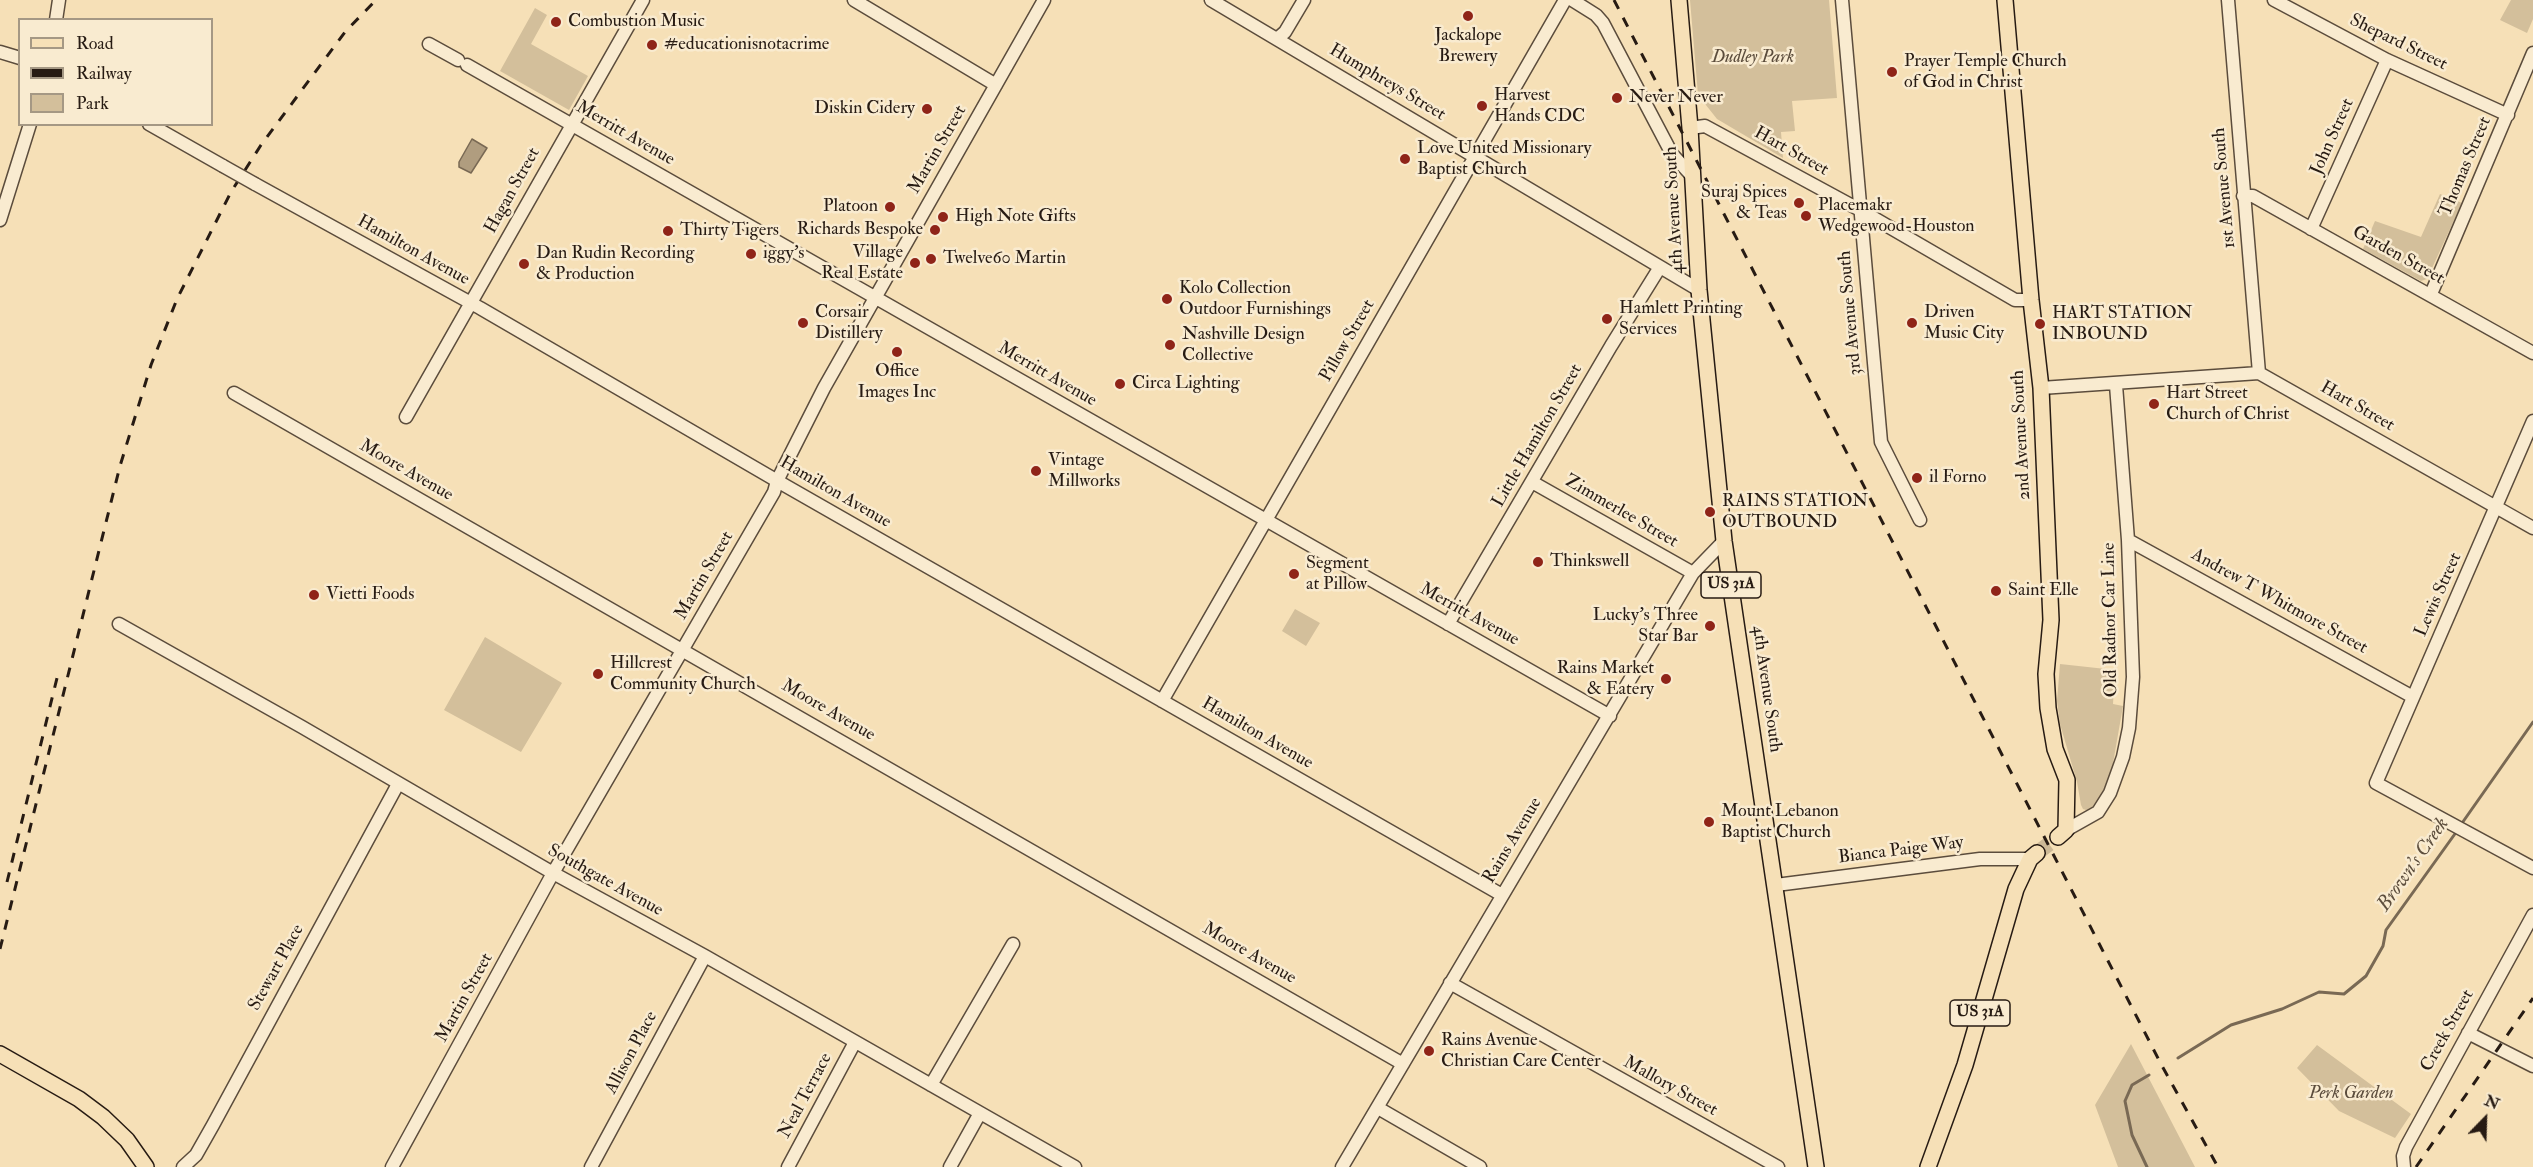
<!DOCTYPE html>
<html>
<head>
<meta charset="utf-8">
<style>
	body { margin:0 }
	#map { position:relative; width:2533px; height:1167px; overflow:hidden; background:#f6e0b7; font-family:"IM FELL Double Pica",serif }
	canvas { display:block }
	.legend { position:absolute; left:18px; top:18px; width:195px; height:108px; box-sizing:border-box; background:#f9ebd0; border:2px solid #a59884; margin:0; padding:8px 10px; list-style:none; font-size:18px; color:#271b13 }
	.legend li { display:flex; align-items:center; gap:12px; height:30px }
	.legend b { width:30px; border:2px solid #a59884 }
	.north { position:absolute; left:2455px; top:1089px; width:60px; height:60px; -webkit-text-stroke:4px #f9ebd0; paint-order:stroke; rotate:23deg; font-size:16px; font-weight:700; line-height:24px; text-align:center; color:#271b13 }
	.north::after { content:''; display:block; margin:auto; width:21px; height:27px; background:#271b13; clip-path:polygon(50% 0,100% 100%,50% 72%,0 100%) }
</style>
</head>
<body>
<div id="map">
<canvas width="2533" height="1167"></canvas>
<ul class="legend">
<li><b style="height:8px;background:#f6e0b7"></b>Road</li>
<li><b style="height:8px;background:#271b13"></b>Railway</li>
<li><b style="height:16px;background:#d3bf9b"></b>Park</li>
</ul>
<div class="north">N</div>
</div>
<script>
const ctx = document.querySelector('canvas').getContext('2d');
ctx.lineJoin = 'round';
function paint(path, color) { ctx.fillStyle = color; ctx.fill(path, 'evenodd'); }
const shape = rows => new Path2D(rows.map(r => 'M' + r).join(''));
function stroke(path, color, width, dash) { ctx.strokeStyle = color; ctx.lineWidth = width; ctx.lineCap = dash ? 'butt' : 'round'; ctx.setLineDash(dash || []); ctx.stroke(path); }
function write(font, color, halo, rows, align = 'center') {
  ctx.font = font + ' "IM FELL Double Pica",serif'; ctx.lineWidth = 5; ctx.setLineDash([]); ctx.textBaseline = 'middle'; ctx.strokeStyle = halo; ctx.fillStyle = color; for (const [text, x, y, turn = 0] of rows) {
    ctx.save(); ctx.translate(x, y); ctx.rotate((+turn || 0) * Math.PI / 180); ctx.textAlign = isNaN(turn) ? turn : align; if (halo) ctx.strokeText(text, 0, 0); ctx.fillText(text, 0, 0); ctx.restore();
  }
}
paint(shape([
	[1690,0,1829,0,1837,98,1792,101,1795,131,1781,132,1783,158,1717,119,1698,95],
	[2511,0,2533,0,2533,19,2527,33,2500,20],
	[535,8,547,15,531,44,588,76,569,110,500,71],
	[2440,194,2462,203,2427,279,2421,281,2363,249,2375,221,2421,237],
	[1295,609,1320,623,1306,646,1282,631],
	[485,637,562,683,521,752,444,710],
	[2060,664,2115,670,2113,704,2123,706,2112,769,2103,793,2089,811,2083,809,2081,805,2077,782,2060,724,2057,701],
	[2131,1044,2195,1167,2118,1167,2095,1105],
	[2317,1045,2411,1114,2395,1138,2339,1111,2297,1068]
]), '#d3bf9b');
const water = shape([
	[472,139,487,148,471,173,459,167,459,162,472,139]
]);
paint(water, '#b09d7f');
stroke(water, '#796954', 1.5);
stroke(shape([
	[2460,826,2533,722],
	[2178,1058,2231,1025,2282,1009,2319,992,2344,994,2366,976,2383,946,2386,930,2457,831],
	[2147,1167,2132,1135,2125,1101,2132,1085,2149,1075]
]), '#796954', 3);
stroke(shape([
	[2037,853,2058,837]
]), '#cdb996', 15, [15, 8]);
const minor = shape([
	[854,0,996,85],
	[1211,0,1699,290],
	[1572,0,1596,15,1603,23,1672,154,1692,176],
	[1842,0,1881,442,1920,520],
	[2228,0,2259,373],
	[2274,0,2387,60,2508,115],
	[56,20,59,0],
	[1277,39,1285,32,1304,0],
	[429,44,458,60],
	[0,52,20,58],
	[467,65,1610,716],
	[149,124,223,166],
	[1690,128,1705,126,1860,210,2015,300,2031,300],
	[255,184,480,308,786,486,1502,895],
	[2243,196,2253,196,2533,353],
	[0,220,30,124],
	[2311,229,2387,60],
	[2431,294,2533,53],
	[2041,388,2259,373,2533,528],
	[234,393,1403,1064],
	[406,417,643,0],
	[2533,421,2376,783,2533,868],
	[1532,482,1693,573],
	[2128,540,2413,697],
	[119,624,302,727,553,873,705,956,1075,1167],
	[1448,624,1611,346,1660,267],
	[1162,701,1565,0],
	[2066,830,2098,812,2110,793,2123,757,2129,728,2133,677,2128,540,2116,385],
	[1776,885,1980,859,2030,859],
	[1450,983,1778,1167],
	[2468,1033,2533,1066],
	[931,1085,1013,944],
	[1378,1108,1480,1167],
	[183,1167,196,1155,213,1125,398,784],
	[392,1167,553,873,774,492,777,481,824,388,1044,0],
	[591,1167,705,956],
	[788,1167,855,1042],
	[950,1167,980,1113],
	[1342,1167,1693,573,1724,541],
	[2404,1167,2403,1156,2406,1147,2533,915]
]);
const major = shape([
	[1679,0,1690,128,1699,290,1724,541,1816,1167],
	[2005,0,2031,300,2041,388,2051,620,2046,674,2048,708,2055,749,2067,780,2066,830,2058,837],
	[0,1054,79,1099,103,1117,127,1140,146,1167],
	[1928,1167,1965,1065,2016,889,2030,859,2037,853]
]);
stroke(minor, '#5b4c3c', 15);
stroke(major, '#271b13', 18);
stroke(minor, '#f9ebd0', 12);
stroke(major, '#f6e0b7', 15);
stroke(shape([
	[1614,0,2161,1064,2218,1167],
	[7,882,57,678],
	[0,949,120,466,151,365,177,299,231,192,261,145,345,32,376,0],
	[2416,1167,2533,998]
]), '#271b13', 3, [10, 10]);
const minorBridge = shape([
	[223,166,255,184]
]);
stroke(minorBridge, '#5b4c3c', 15, []);
stroke(minorBridge, '#f9ebd0', 12);
for (const [x, y, r, color] of [
	[1468,16,6,"#8f2418"],
	[556,22,6,"#8f2418"],
	[652,45,6,"#8f2418"],
	[1892,72,6,"#8f2418"],
	[1617,98,6,"#8f2418"],
	[1482,106,6,"#8f2418"],
	[927,109,6,"#8f2418"],
	[1405,159,6,"#8f2418"],
	[1799,203,6,"#8f2418"],
	[890,207,6,"#8f2418"],
	[1806,216,6,"#8f2418"],
	[943,217,6,"#8f2418"],
	[935,230,6,"#8f2418"],
	[668,231,6,"#8f2418"],
	[751,254,6,"#8f2418"],
	[931,259,6,"#8f2418"],
	[915,263,6,"#8f2418"],
	[524,264,6,"#8f2418"],
	[1167,299,6,"#8f2418"],
	[1607,319,6,"#8f2418"],
	[803,323,6,"#8f2418"],
	[1912,323,6,"#8f2418"],
	[2040,324,6,"#8f2418"],
	[1170,345,6,"#8f2418"],
	[897,352,6,"#8f2418"],
	[1120,384,6,"#8f2418"],
	[2154,404,6,"#8f2418"],
	[1036,471,6,"#8f2418"],
	[1917,478,6,"#8f2418"],
	[1710,512,6,"#8f2418"],
	[1538,562,6,"#8f2418"],
	[1294,574,6,"#8f2418"],
	[1996,591,6,"#8f2418"],
	[314,595,6,"#8f2418"],
	[1710,626,6,"#8f2418"],
	[598,674,6,"#8f2418"],
	[1666,679,6,"#8f2418"],
	[1709,822,6,"#8f2418"],
	[1429,1051,6,"#8f2418"]
]) { const dot = new Path2D(); dot.arc(x, y, r, 0, 2 * Math.PI); ctx.fillStyle = color; ctx.fill(dot); stroke(dot, '#f9ebd0', 2); }
for (const [x, y, w] of [
	[1731,585,60],
	[1980,1013,60]
]) { const box = new Path2D(); box.roundRect(x - w / 2, y - 13, w, 26, 4.5); ctx.fillStyle = '#f9ebd0'; ctx.fill(box); stroke(box, '#271b13', 1.5); }
write('bold 16px', '#271b13', null, [
	["US 31A",1731,585],
	["US 31A",1980,1013]
]);
write('18px', '#271b13', '#f9ebd0', [
	["Combustion Music",568,22],
	["Jackalope",1468,36,"center"],
	["Brewery",1468,57,"center"],
	["#educationisnotacrime",664,45],
	["Prayer Temple Church",1904,62],
	["of God in Christ",1904,83],
	["Harvest",1494,96],
	["Hands CDC",1494,117],
	["Never Never",1629,98],
	["Diskin Cidery",915,109,"right"],
	["Love United Missionary",1417,149],
	["Baptist Church",1417,170],
	["Suraj Spices",1787,193,"right"],
	["& Teas",1787,214,"right"],
	["Placemakr",1818,206],
	["Wedgewood-Houston",1818,227],
	["Platoon",878,207,"right"],
	["High Note Gifts",955,217],
	["Richards Bespoke",923,230,"right"],
	["Thirty Tigers",680,231],
	["Village",903,253,"right"],
	["Real Estate",903,274,"right"],
	["Dan Rudin Recording",536,254],
	["& Production",536,275],
	["iggy's",763,254],
	["Twelve60 Martin",943,259],
	["Kolo Collection",1179,289],
	["Outdoor Furnishings",1179,310],
	["Hamlett Printing",1619,309],
	["Services",1619,330],
	["Corsair",815,313],
	["Distillery",815,334],
	["Driven",1924,313],
	["Music City",1924,334],
	["HART STATION",2052,314],
	["INBOUND",2052,335],
	["Nashville Design",1182,335],
	["Collective",1182,356],
	["Office",897,372,"center"],
	["Images Inc",897,393,"center"],
	["Circa Lighting",1132,384],
	["Hart Street",2166,394],
	["Church of Christ",2166,415],
	["Vintage",1048,461],
	["Millworks",1048,482],
	["il Forno",1929,478],
	["RAINS STATION",1722,502],
	["OUTBOUND",1722,523],
	["Thinkswell",1550,562],
	["Segment",1306,564],
	["at Pillow",1306,585],
	["Saint Elle",2008,591],
	["Vietti Foods",326,595],
	["Lucky's Three",1698,616,"right"],
	["Star Bar",1698,637,"right"],
	["Hillcrest",610,664],
	["Community Church",610,685],
	["Rains Market",1654,669,"right"],
	["& Eatery",1654,690,"right"],
	["Mount Lebanon",1721,812],
	["Baptist Church",1721,833],
	["Rains Avenue",1441,1041],
	["Christian Care Center",1441,1062]
], 'left');
write('18px', '#271b13', '#f9ebd0', [
	["Shepard Street",2398,43,26],
	["Humphreys Street",1387,83,31],
	["Merritt Avenue",625,134,30],
	["John Street",2333,137,-66],
	["Martin Street",938,150,-60],
	["Hart Street",1791,152,29],
	["Thomas Street",2466,167,-67],
	["1st Avenue South",2225,188,-95],
	["Hagan Street",513,191,-61],
	["4th Avenue South",1675,210,-93],
	["Hamilton Avenue",413,251,29],
	["Garden Street",2398,256,29],
	["3rd Avenue South",1851,313,-95],
	["Pillow Street",1348,341,-60],
	["Merritt Avenue",1047,375,30],
	["Hart Street",2357,407,30],
	["2nd Avenue South",2022,435,-93],
	["Little Hamilton Street",1538,436,-60],
	["Moore Avenue",406,471,30],
	["Hamilton Avenue",835,493,30],
	["Zimmerlee Street",1621,512,30],
	["Martin Street",705,576,-60],
	["Lewis Street",2439,595,-66],
	["Andrew T Whitmore Street",2279,602,29],
	["Merritt Avenue",1469,615,29],
	["Old Radnor Car Line",2111,620,-91],
	["4th Avenue South",1766,689,82],
	["Moore Avenue",828,711,30],
	["Hamilton Avenue",1257,734,30],
	["Rains Avenue",1513,841,-59],
	["Bianca Paige Way",1901,851,-7],
	["Southgate Avenue",605,881,29],
	["Moore Avenue",1249,954,30],
	["Stewart Place",277,968,-61],
	["Martin Street",465,998,-61],
	["Creek Street",2448,1031,-61],
	["Allison Place",632,1053,-62],
	["Mallory Street",1670,1087,29],
	["Neal Terrace",806,1096,-62]
]);
write('italic 18px', '#5b4c3c', '#f9ebd0', [
	["Dudley Park",1753,58],
	["Perk Garden",2351,1094]
]);
write('italic 20px', '#5e4f3e', '#f9ebd0', [
	["Brown's Creek",2414,865,-55]
]);
</script>
</body>
</html>
